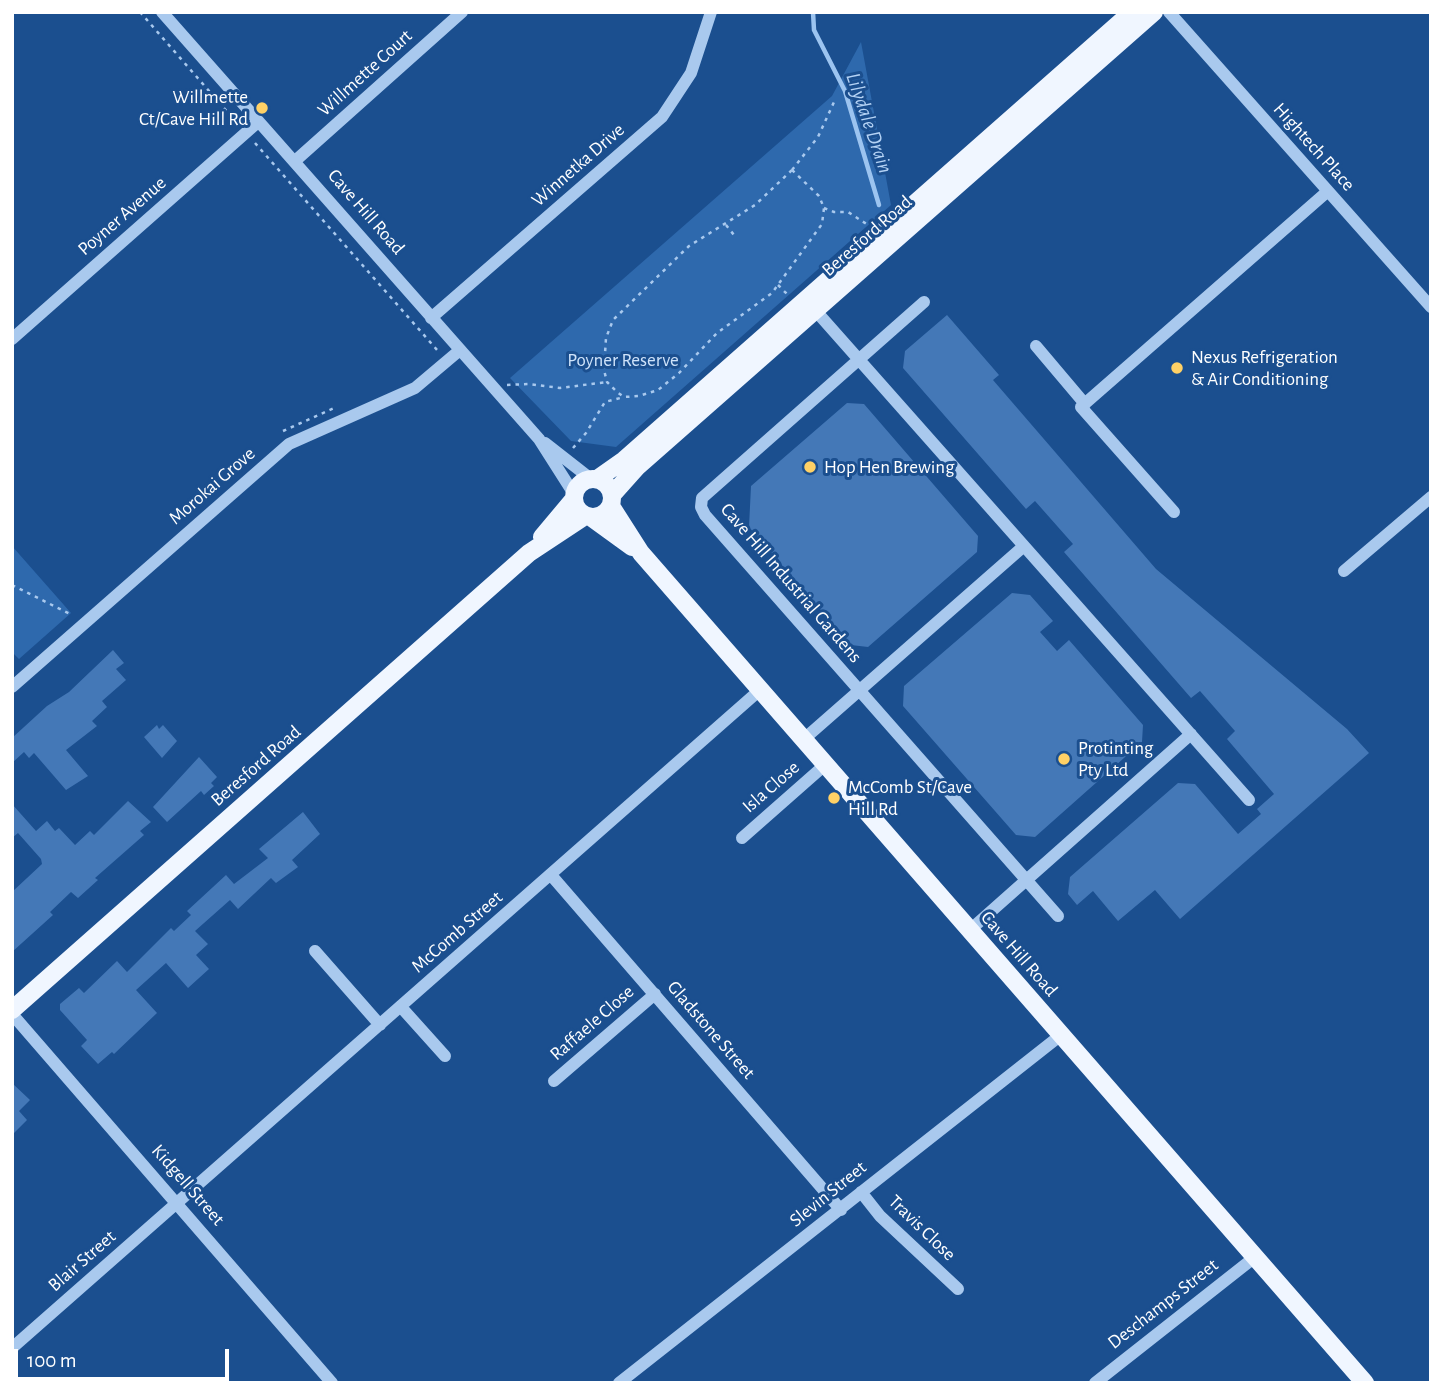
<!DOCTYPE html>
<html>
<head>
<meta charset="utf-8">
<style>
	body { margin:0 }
	#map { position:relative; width:1443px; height:1395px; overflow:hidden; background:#1b4f8f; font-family:"Alegreya Sans",sans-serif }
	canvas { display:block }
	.frame { position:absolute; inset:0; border:14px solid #fff; pointer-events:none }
	.scale { position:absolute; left:14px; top:1349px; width:215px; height:32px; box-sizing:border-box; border:4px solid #fff; border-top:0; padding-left:9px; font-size:21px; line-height:24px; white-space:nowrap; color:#fff; -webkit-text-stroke:5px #1b4f8f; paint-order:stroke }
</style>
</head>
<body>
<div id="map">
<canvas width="1443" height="1395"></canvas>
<div class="frame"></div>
<div class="scale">100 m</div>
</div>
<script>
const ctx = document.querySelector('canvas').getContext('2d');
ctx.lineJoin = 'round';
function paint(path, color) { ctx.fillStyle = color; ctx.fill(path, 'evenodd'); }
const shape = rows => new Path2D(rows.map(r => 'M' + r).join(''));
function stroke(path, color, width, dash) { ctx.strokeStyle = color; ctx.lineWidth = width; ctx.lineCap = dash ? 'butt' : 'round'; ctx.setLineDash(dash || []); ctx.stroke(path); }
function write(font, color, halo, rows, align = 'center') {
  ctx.font = font + ' "Alegreya Sans",sans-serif'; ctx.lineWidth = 6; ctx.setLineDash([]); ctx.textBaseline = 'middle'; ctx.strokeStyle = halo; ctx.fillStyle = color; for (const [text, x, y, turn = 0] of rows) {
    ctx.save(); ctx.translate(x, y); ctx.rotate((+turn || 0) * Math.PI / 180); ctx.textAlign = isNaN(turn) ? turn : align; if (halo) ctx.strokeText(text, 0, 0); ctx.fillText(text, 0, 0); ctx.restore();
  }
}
paint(shape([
	[861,42,891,205,616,447,571,441,510,378,832,96],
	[12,546,71,613,19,659,12,652]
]), '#2e69ad');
stroke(shape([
	[813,12,814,30,845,91,879,205]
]), '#9cc4f0', 4.5);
paint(shape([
	[947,315,999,375,993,380,1156,569,1347,729,1369,753,1180,919,1155,890,1118,921,1093,891,1077,905,1068,894,1070,877,1178,783,1195,784,1238,834,1261,814,1257,809,1274,794,1227,739,1235,731,1200,691,1191,698,1064,552,1073,544,1035,501,1026,509,903,368,905,351],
	[847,403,864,404,978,536,977,552,868,647,851,645,749,527,751,486],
	[1012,593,1030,595,1053,621,1040,632,1057,651,1069,640,1143,725,1142,742,1035,837,1016,835,903,706,904,686],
	[113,650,124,663,116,669,126,680,102,701,107,707,92,721,97,726,66,750,88,776,66,790,34,753,29,758,24,752,12,763,12,738,47,706,69,692],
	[157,725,159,729,163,725,177,741,162,758,144,737],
	[199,757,217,777,211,783,214,786,204,795,201,791,167,822,153,807],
	[128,801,151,822,140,831,144,835,95,878,98,880,78,898,71,892,50,912,53,915,12,952,12,892,42,864,41,859,18,833,12,838,12,804,36,831,47,821,55,831,59,828,75,845,90,831,94,835],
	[303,812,320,834,292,860,298,867,276,883,271,878,238,909,230,900,195,931,208,944,196,955,209,969,188,988,166,963,136,990,157,1013,114,1054,112,1052,98,1064,81,1046,87,1040,60,1010,60,1004,79,988,84,993,117,961,127,972,171,928,174,931,191,915,187,911,226,875,234,884,268,858,259,849],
	[12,1083,30,1100,19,1111,27,1120,12,1135]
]), '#4478b7');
stroke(shape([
	[140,12,237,123],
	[255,143,438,351],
	[792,170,819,196,824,208,822,224,772,293,717,333,679,373,658,390,639,396,624,397,617,392,607,382,604,370,606,338,613,320,689,246,755,205,792,170],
	[792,170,818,137,834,102],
	[824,208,834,212,848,212,868,225],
	[726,225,734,235],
	[778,285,788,295],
	[507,385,529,384,560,388,607,382],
	[283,431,334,408],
	[573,448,586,433,605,402,624,397],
	[12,585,72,615]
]), '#a9c9ee', 2.5, [3.5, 5]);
stroke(shape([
	[162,12,539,439,574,494],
	[1169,12,1431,307],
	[295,161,462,12],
	[924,302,702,498,701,507,705,515,1058,916],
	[815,310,1249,800],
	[431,318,662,117,691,73,711,12],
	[12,339,258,122],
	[1036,346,1085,404],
	[545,443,591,479],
	[1174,512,1081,407,1328,191],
	[1344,571,1431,497],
	[12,687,289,444,415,388,460,350],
	[804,739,1024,546],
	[742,838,826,764],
	[551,875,841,1210],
	[970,930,1191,734],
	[315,951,380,1025],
	[401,1007,445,1056],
	[12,1014,332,1383],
	[554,1081,655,994],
	[861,1192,880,1216,958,1289],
	[12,1348,761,689],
	[619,1383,1061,1035],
	[1095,1383,1255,1257]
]), '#a9c9ee', 12);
stroke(shape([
	'574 498a19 19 0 1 1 38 0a19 19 0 1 1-38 0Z',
	[597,479,624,460,1132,12],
	[612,495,637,467,1154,12],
	[611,506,641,553,1365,1383],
	[592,518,632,547],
	[542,537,573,500],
	[12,1010,529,553,585,516]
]), '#f0f6ff', 18);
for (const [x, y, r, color] of [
	[262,108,7,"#ffd166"],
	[1177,368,7,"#ffd166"],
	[810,467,7,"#ffd166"],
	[1064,759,7,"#ffd166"],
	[834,798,7,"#ffd166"]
]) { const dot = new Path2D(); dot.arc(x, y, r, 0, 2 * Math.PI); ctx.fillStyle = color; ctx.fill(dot); stroke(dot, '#1b4f8f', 2.5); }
write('19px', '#fff', '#1b4f8f', [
	["Willmette Court",365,73,-42],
	["Hightech Place",1314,147,48],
	["Winnetka Drive",578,165,-41],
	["Cave Hill Road",366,212,49],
	["Poyner Avenue",122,216,-41],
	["Beresford Road",867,236,-41],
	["Morokai Grove",212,486,-41],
	["Cave Hill Industrial Gardens",791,583,49],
	["Beresford Road",256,766,-41],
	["Isla Close",771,787,-41],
	["McComb Street",457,932,-41],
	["Cave Hill Road",1019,954,49],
	["Raffaele Close",592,1023,-41],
	["Gladstone Street",711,1030,49],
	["Kidgell Street",188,1185,49],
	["Slevin Street",828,1194,-39],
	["Travis Close",922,1228,44],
	["Blair Street",82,1261,-41],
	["Deschamps Street",1163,1304,-38]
]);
write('19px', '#fff', '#1b4f8f', [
	["Willmette",248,97,"right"],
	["Ct/Cave Hill Rd",248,119,"right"],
	["Nexus Refrigeration",1191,357],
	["& Air Conditioning",1191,379],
	["Hop Hen Brewing",824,467],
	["Protinting",1078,748],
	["Pty Ltd",1078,770],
	["McComb St/Cave",848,787],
	["Hill Rd",848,809]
], 'left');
write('19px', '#cfe3fa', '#1b4f8f', [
	["Poyner Reserve",623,360]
]);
write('italic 21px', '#b5d3f5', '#1b4f8f', [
	["Lilydale Drain",869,123,71]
]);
</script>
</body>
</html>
